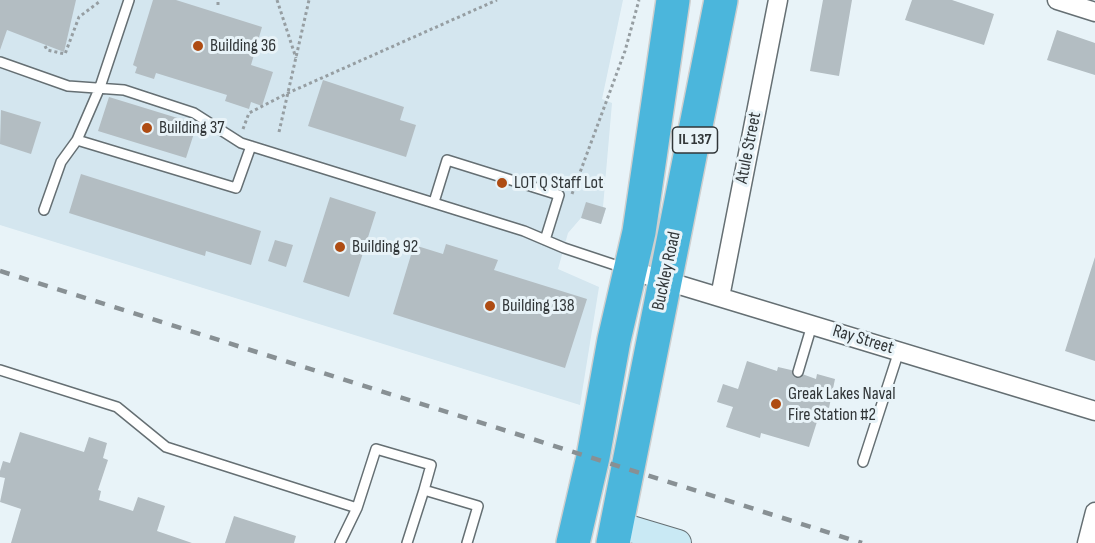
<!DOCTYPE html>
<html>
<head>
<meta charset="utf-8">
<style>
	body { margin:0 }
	canvas { display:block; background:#e8f3f8 }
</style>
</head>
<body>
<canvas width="1095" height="543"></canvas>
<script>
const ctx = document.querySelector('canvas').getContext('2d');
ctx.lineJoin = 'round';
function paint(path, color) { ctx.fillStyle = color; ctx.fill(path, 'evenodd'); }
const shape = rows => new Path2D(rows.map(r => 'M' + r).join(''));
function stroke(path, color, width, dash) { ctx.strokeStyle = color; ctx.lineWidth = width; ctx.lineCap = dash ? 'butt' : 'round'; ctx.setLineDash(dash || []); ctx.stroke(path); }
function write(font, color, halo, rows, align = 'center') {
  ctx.font = font + ' "Sofia Sans Condensed",sans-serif'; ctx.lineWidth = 6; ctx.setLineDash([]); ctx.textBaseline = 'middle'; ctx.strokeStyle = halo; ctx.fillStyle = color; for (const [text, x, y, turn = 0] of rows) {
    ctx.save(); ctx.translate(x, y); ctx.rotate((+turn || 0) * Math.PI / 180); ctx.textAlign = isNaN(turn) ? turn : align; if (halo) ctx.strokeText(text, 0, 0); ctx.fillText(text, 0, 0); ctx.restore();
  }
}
paint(shape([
	[0,0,623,0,602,99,612,103,603,207,606,208,601,224,581,218,568,233,558,269,599,287,580,405,0,225]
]), '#d4e6ef');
paint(shape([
	[0,0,76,0,64,52,7,30,0,50],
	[153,0,176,0,262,27,251,65,273,72,262,106,251,102,249,109,225,101,227,95,156,73,154,79,135,73,137,67,133,65],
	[823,0,852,0,839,76,810,71],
	[912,0,952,0,994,14,984,45,905,20],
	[1057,30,1095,43,1095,75,1047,60],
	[323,80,404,107,400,120,416,125,406,157,308,126],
	[109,97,197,124,186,158,98,131],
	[1,110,41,122,31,154,0,144],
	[81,174,261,231,251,265,206,251,205,256,69,213],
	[330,197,376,212,349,297,303,282],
	[586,202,606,208,601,224,581,218],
	[275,240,293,245,286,267,268,261],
	[446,244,498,260,494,270,587,299,565,368,393,314,414,245,443,254],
	[1095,257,1095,361,1065,351],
	[747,361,777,371,778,367,791,370,816,379,817,374,835,379,829,408,822,406,809,447,761,433,760,438,726,427,733,407,717,402,723,384,738,389],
	[20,432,84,452,89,437,107,443,103,458,108,460,98,490,101,491,99,500,133,511,138,497,165,506,157,531,192,543,11,543,21,509,0,502,5,478,0,477,0,471,3,461,10,463],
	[234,516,296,536,294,543,225,543]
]), '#b3bdc2');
const lane = shape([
	[0,62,68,86,124,90,194,113,241,143,524,231,564,248,624,268],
	[77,140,236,188,251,146],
	[434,202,447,160,559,195,545,240],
	[44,210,61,162,77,140,100,87,129,0],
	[0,370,117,407,166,447,357,508],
	[798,372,812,325],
	[863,462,899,351],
	[340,543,357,508,376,449,431,465,424,490],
	[407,543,424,490,478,506,467,543]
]);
const street = shape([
	[1057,0,1095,12],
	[630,270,1095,411],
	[720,297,778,0],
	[1087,543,1095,512]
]);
const secondary = shape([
	[618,525,678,543]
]);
const highway = shape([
	[573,543,593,457,614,340,639,232,673,0],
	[613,543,721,0]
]);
stroke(lane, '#656f73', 12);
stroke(street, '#656f73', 21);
stroke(secondary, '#656f73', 28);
stroke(highway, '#cecfcf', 36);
stroke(shape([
	[277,0,296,58],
	[218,5,218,0],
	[45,46,47,50,65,54,79,17,99,2],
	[243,129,249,113,288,93,497,0],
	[279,132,309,0],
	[572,194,625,51,639,0]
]), '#969ea2', 3, [3, 3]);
stroke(lane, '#fff', 9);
stroke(street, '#fff', 18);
stroke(secondary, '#c9e9f4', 26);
stroke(highway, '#4bb6dc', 33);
stroke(shape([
	[0,271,862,543]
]), '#889094', 4.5, [10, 10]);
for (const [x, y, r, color] of [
	[198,46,6,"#ae4c13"],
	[147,128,6,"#ae4c13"],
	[502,183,6,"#ae4c13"],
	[340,247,6,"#ae4c13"],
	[490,306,6,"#ae4c13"],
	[776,404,6,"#ae4c13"]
]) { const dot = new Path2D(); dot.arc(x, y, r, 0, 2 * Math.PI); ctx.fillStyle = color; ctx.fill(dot); stroke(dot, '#e8f3f8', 2); }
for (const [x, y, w] of [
	[695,140,45]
]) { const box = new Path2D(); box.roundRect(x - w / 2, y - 13, w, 26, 4.5); ctx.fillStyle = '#e8f3f8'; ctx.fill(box); stroke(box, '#313638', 1.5); }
write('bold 16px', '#313638', null, [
	["IL 137",695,140]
]);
write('18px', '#313638', '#e8f3f8', [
	["Building 36",210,46],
	["Building 37",159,128],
	["LOT Q Staff Lot",514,183],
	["Building 92",352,247],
	["Building 138",502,306],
	["Greak Lakes Naval",788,394],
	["Fire Station #2",788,415]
], 'left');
write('18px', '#313638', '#e8f3f8', [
	["Atule Street",749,148,-79],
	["Buckley Road",667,271,-78],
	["Ray Street",863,340,17]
]);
</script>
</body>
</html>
